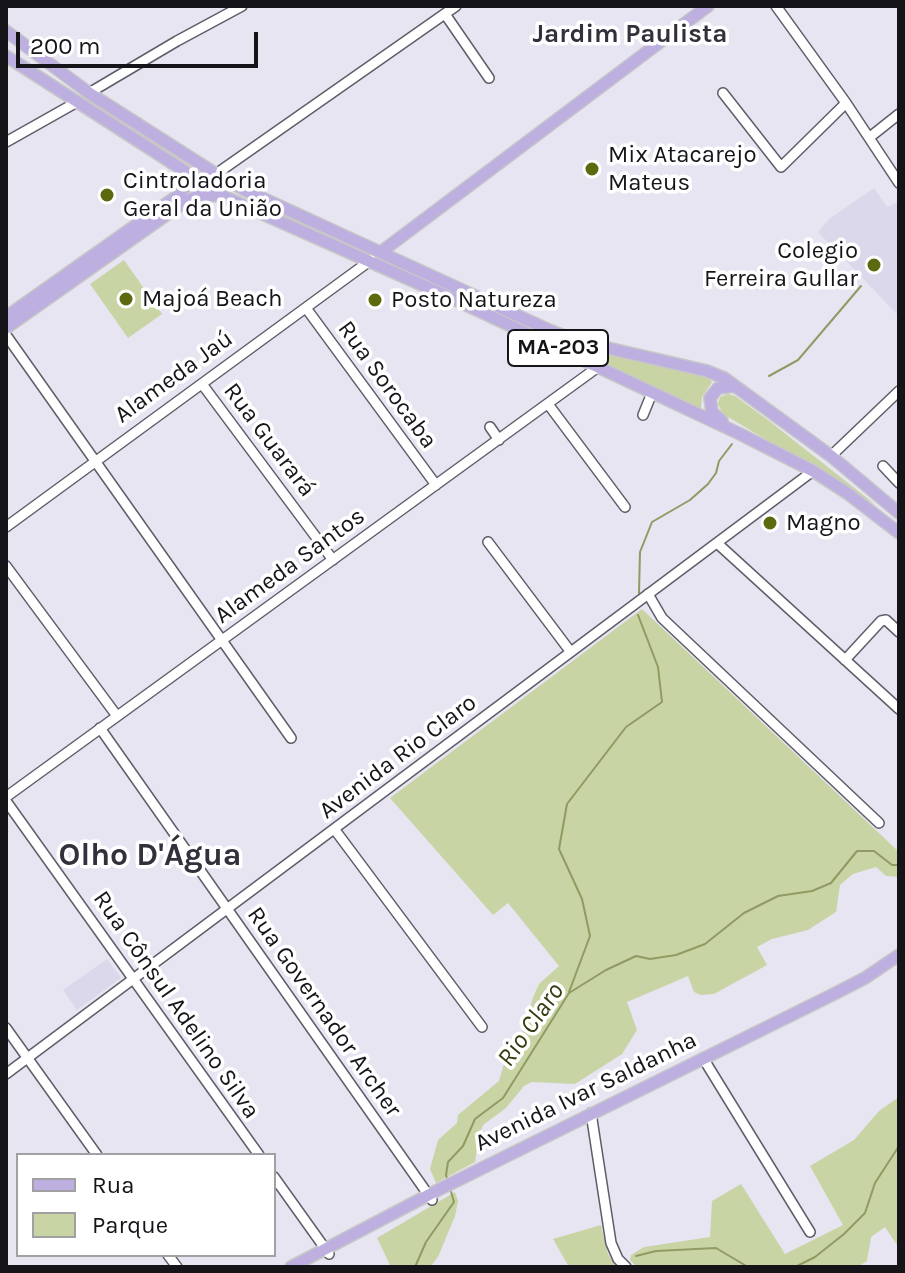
<!DOCTYPE html>
<html>
<head>
<meta charset="utf-8">
<style>
	body { margin:0 }
	#map { position:relative; width:905px; height:1273px; overflow:hidden; background:#e7e5f2; font-family:Karla,sans-serif }
	canvas { display:block }
	.frame { position:absolute; inset:0; border:8px solid #151419; pointer-events:none }
	.legend { position:absolute; left:16px; top:1153px; width:260px; height:104px; box-sizing:border-box; background:#fff; border:2px solid #a1a1a3; margin:0; padding:10px 14px; list-style:none; font-size:24px; color:#151419 }
	.legend li { display:flex; align-items:center; gap:16px; height:40px }
	.legend b { width:40px; border:2px solid #a1a1a3 }
	.scale { position:absolute; left:16px; top:32px; width:242px; height:36px; box-sizing:border-box; border:4px solid #151419; border-top:0; padding-left:10px; font-size:24px; line-height:28px; white-space:nowrap; color:#151419; -webkit-text-stroke:6px #fff; paint-order:stroke }
</style>
</head>
<body>
<div id="map">
<canvas width="905" height="1273"></canvas>
<div class="frame"></div>
<ul class="legend">
<li><b style="height:10px;background:#bdb0e0"></b>Rua</li>
<li><b style="height:22px;background:#c9d4a4"></b>Parque</li>
</ul>
<div class="scale">200 m</div>
</div>
<script>
const ctx = document.querySelector('canvas').getContext('2d');
ctx.lineJoin = 'round';
function paint(path, color) { ctx.fillStyle = color; ctx.fill(path, 'evenodd'); }
const shape = rows => new Path2D(rows.map(r => 'M' + r).join(''));
function stroke(path, color, width, dash) { ctx.strokeStyle = color; ctx.lineWidth = width; ctx.lineCap = dash ? 'butt' : 'round'; ctx.setLineDash(dash || []); ctx.stroke(path); }
function write(font, color, halo, rows, align = 'center') {
  ctx.font = font + ' Karla,sans-serif'; ctx.lineWidth = 7; ctx.setLineDash([]); ctx.textBaseline = 'middle'; ctx.strokeStyle = halo; ctx.fillStyle = color; for (const [text, x, y, turn = 0] of rows) {
    ctx.save(); ctx.translate(x, y); ctx.rotate((+turn || 0) * Math.PI / 180); ctx.textAlign = isNaN(turn) ? turn : align; if (halo) ctx.strokeText(text, 0, 0); ctx.fillText(text, 0, 0); ctx.restore();
  }
}
paint(shape([
	[874,188,887,207,899,201,899,316,818,232,829,219],
	[107,959,121,978,77,1010,63,990]
]), '#dcd8ec');
paint(shape([
	[124,260,162,314,128,338,90,284],
	[568,344,708,378,712,382,702,397,701,410,565,346],
	[728,394,735,396,768,420,876,505,723,414,718,404,720,397],
	[642,609,899,852,899,877,886,876,876,867,853,874,840,885,836,912,808,930,772,939,757,947,767,965,714,994,701,995,694,992,688,976,627,1002,637,1030,622,1054,575,1084,532,1082,524,1086,506,1108,483,1125,479,1136,475,1162,436,1183,430,1169,438,1140,457,1123,458,1115,499,1081,505,1060,527,1024,532,1000,539,984,559,966,508,903,493,915,390,798],
	[899,1097,899,1248,885,1227,871,1237,867,1261,857,1267,637,1267,630,1260,631,1255,644,1247,710,1237,712,1201,741,1184,785,1254,843,1225,810,1166,854,1140,879,1111],
	[455,1192,458,1201,455,1216,438,1257,430,1267,391,1267,377,1238],
	[601,1225,608,1254,616,1267,569,1267,553,1239]
]), '#c9d4a4');
stroke(shape([
	[769,376,798,360,861,286],
	[639,593,640,552,652,522,690,500,708,484,716,473,719,461,732,444],
	[569,992,590,936,582,899,559,849,567,804,626,727,662,702,658,667,638,615],
	[448,1182,446,1175,448,1162,463,1146,475,1119,503,1098,569,993,606,970,636,956,650,959,676,955,705,944,744,913,778,896,812,891,831,883,857,851,874,851,892,865,899,865],
	[636,1256,656,1251,716,1248,748,1267],
	[415,1267,426,1242,454,1202,450,1188],
	[795,1267,815,1257,844,1234,865,1213,875,1183,899,1146]
]), '#909b63', 2);
const minor = shape([
	[776,6,846,103,899,183],
	[445,14,489,78],
	[89,93,177,41,242,6],
	[723,93,781,167,846,103],
	[870,137,899,114],
	[6,142,77,102],
	[216,174,456,6],
	[306,308,436,485],
	[6,335,291,738],
	[202,384,333,560],
	[548,404,625,507],
	[643,415,652,393],
	[490,427,499,440],
	[831,456,899,391],
	[883,466,899,483],
	[6,527,371,260],
	[488,542,570,651],
	[717,543,899,709],
	[6,566,117,716],
	[648,594,662,618,879,823],
	[845,660,881,621,886,620,899,632],
	[100,728,432,1200],
	[6,797,598,367],
	[6,801,259,1155],
	[335,830,482,1027],
	[6,1028,97,1155],
	[703,1058,810,1232],
	[6,1074,813,471],
	[591,1113,611,1243,618,1259,626,1267],
	[274,1177,329,1254],
	[168,1255,177,1267]
]);
const major = shape([
	[6,31,89,93,216,174,245,190,549,330,577,341,707,371,724,378,831,456,899,513],
	[6,56,225,197,458,301,740,434,813,471,847,493,899,533],
	[381,252,708,6],
	[6,317,180,194,187,183,183,170],
	[6,328,186,201,201,195,221,196],
	[722,421,712,412,710,398,718,388,735,386],
	[291,1267,438,1190,834,994,865,978,899,955]
]);
stroke(minor, '#5f5d68', 12);
stroke(major, '#c7c7c8', 14);
stroke(minor, '#fff', 9);
stroke(major, '#bdb0e0', 11);
for (const [x, y, r, color] of [
	[592,169,8,"#5c690f"],
	[107,195,8,"#5c690f"],
	[874,265,8,"#5c690f"],
	[126,299,8,"#5c690f"],
	[375,300,8,"#5c690f"],
	[770,523,8,"#5c690f"]
]) { const dot = new Path2D(); dot.arc(x, y, r, 0, 2 * Math.PI); ctx.fillStyle = color; ctx.fill(dot); stroke(dot, '#fff', 3); }
for (const [x, y, w] of [
	[558,348,100]
]) { const box = new Path2D(); box.roundRect(x - w / 2, y - 18, w, 36, 6); ctx.fillStyle = '#fff'; ctx.fill(box); stroke(box, '#151419', 2); }
write('bold 22px', '#151419', null, [
	["MA-203",558,348]
]);
write('24px', '#151419', '#fff', [
	["Mix Atacarejo",608,155],
	["Mateus",608,183],
	["Cintroladoria",123,181],
	["Geral da União",123,209],
	["Colegio",858,251,"right"],
	["Ferreira Gullar",858,279,"right"],
	["Majoá Beach",142,299],
	["Posto Natureza",391,300],
	["Magno",786,523]
], 'left');
write('24px', '#151419', '#fff', [
	["Alameda Jaú",174,377,-36],
	["Rua Sorocaba",387,385,54],
	["Rua Guarará",269,440,53],
	["Alameda Santos",290,566,-36],
	["Avenida Rio Claro",398,757,-37],
	["Rua Cônsul Adelino Silva",176,1005,55],
	["Rua Governador Archer",324,1012,55],
	["Avenida Ivar Saldanha",586,1092,-26]
]);
write('bold 26px', '#32303a', '#fff', [
	["Jardim Paulista",630,35]
]);
write('italic 26px', '#353c10', '#fff', [
	["Rio Claro",531,1025,-55]
]);
write('bold 32px', '#32303a', '#fff', [
	["Olho D'Água",150,856]
]);
</script>
</body>
</html>
